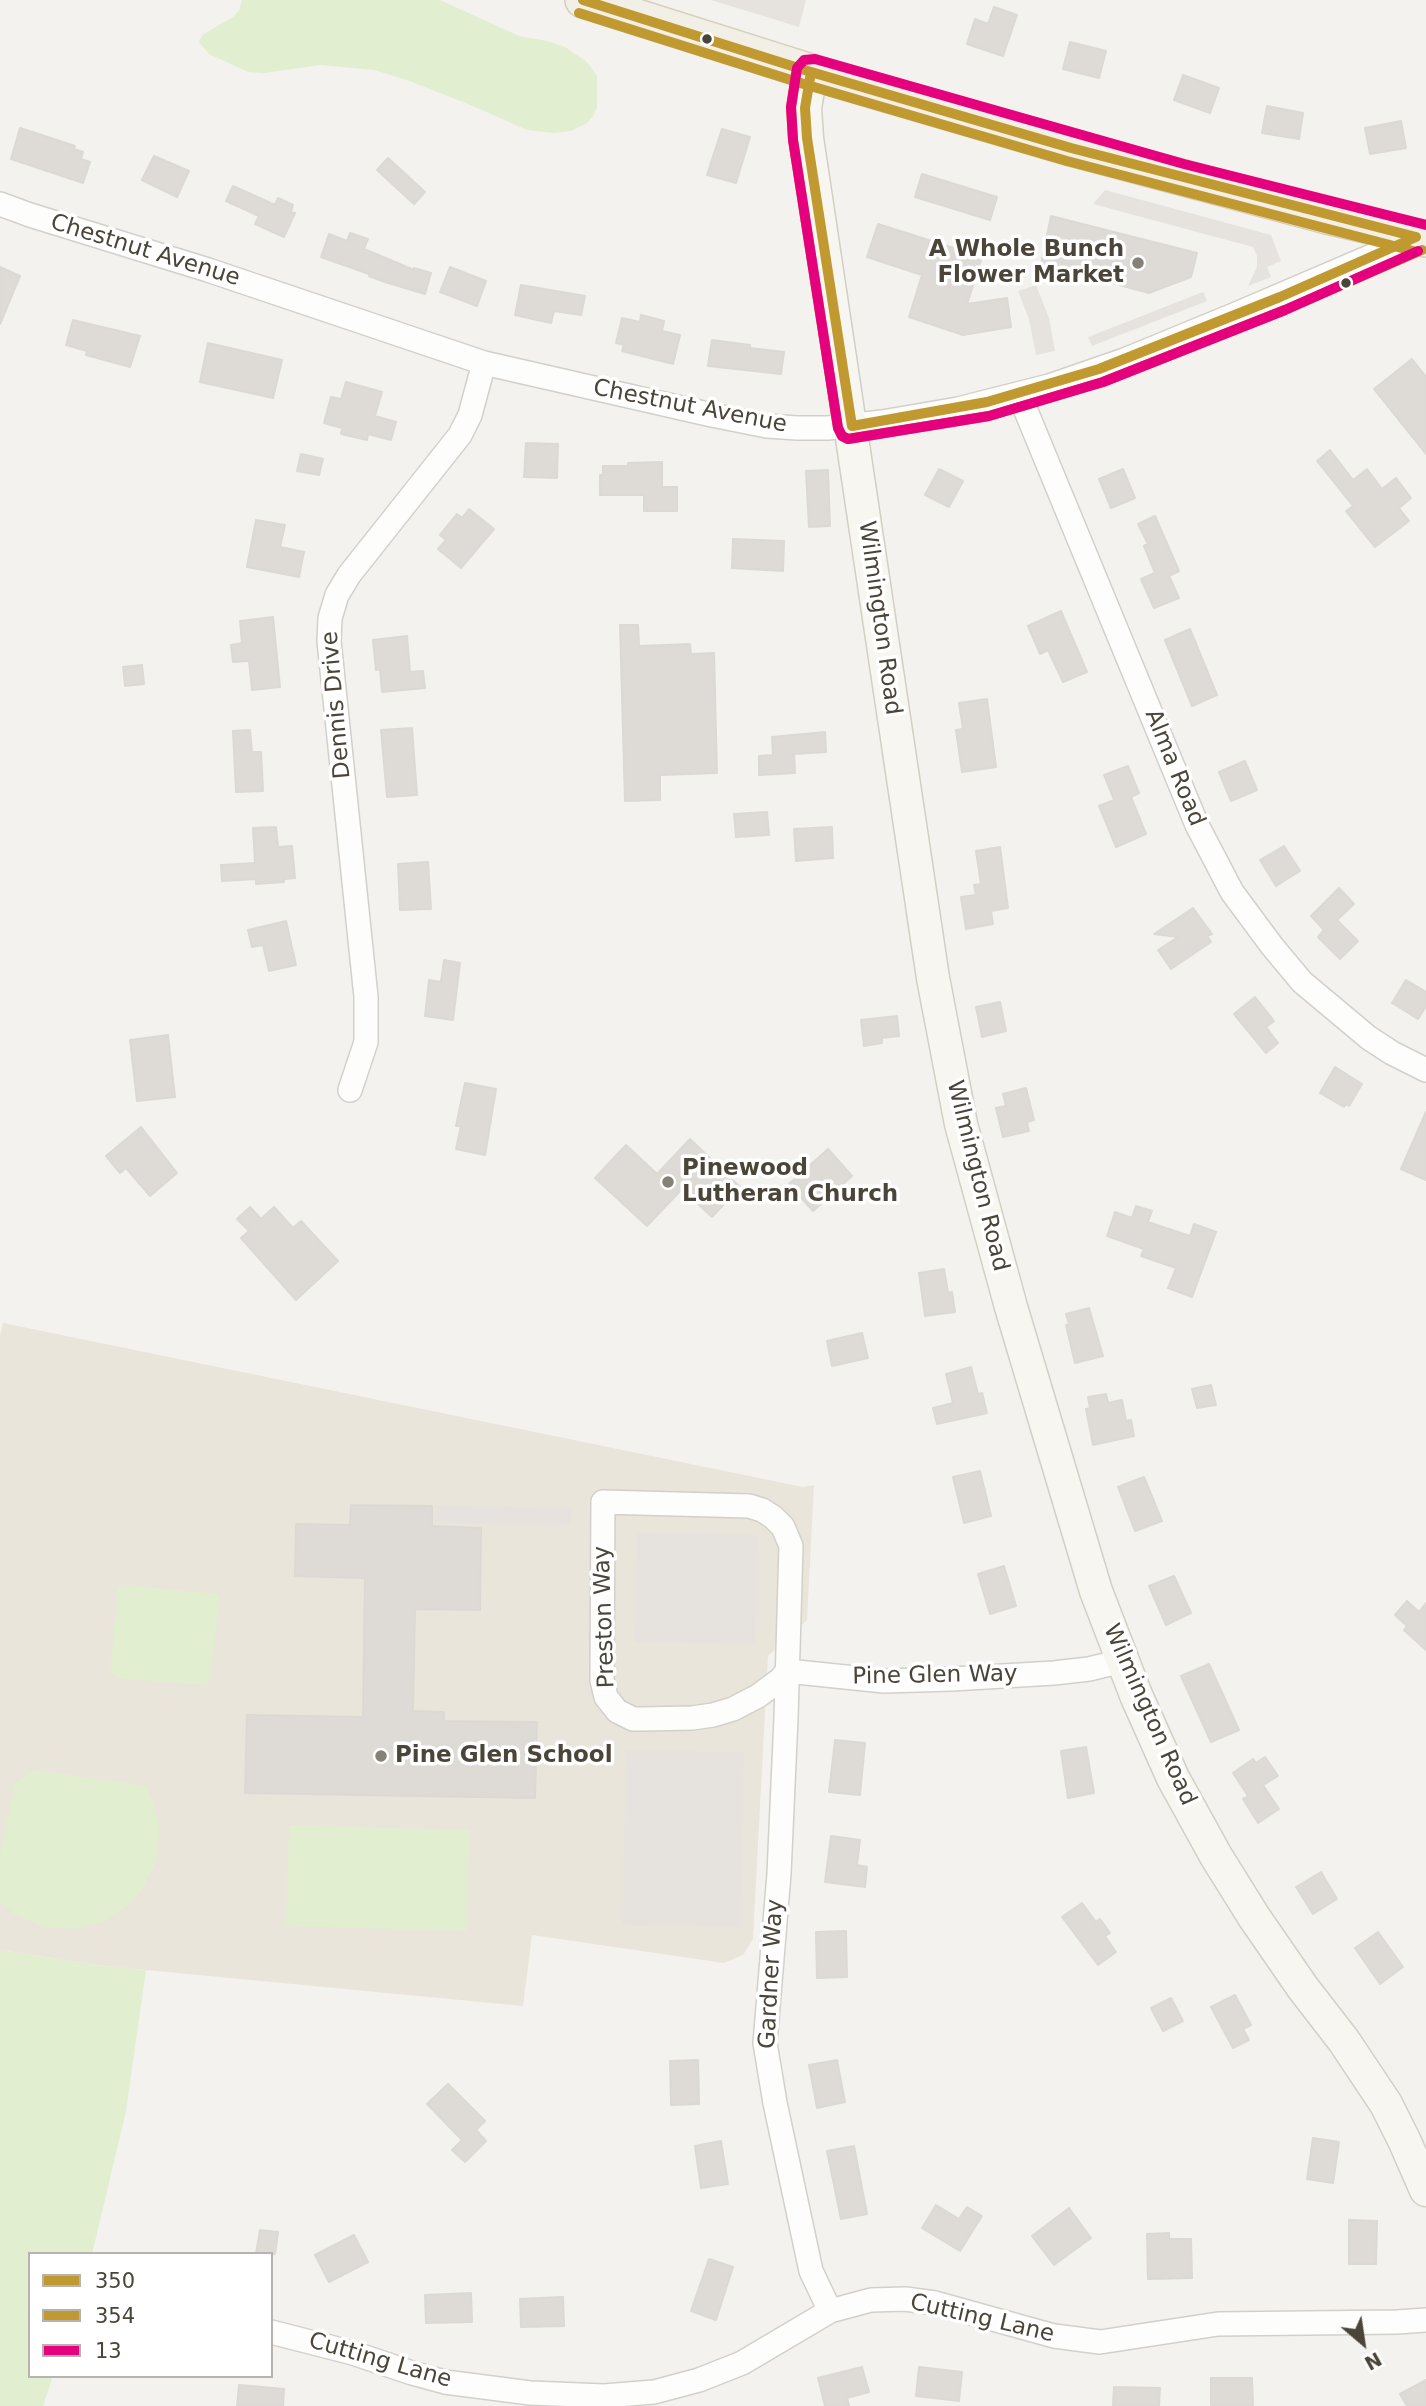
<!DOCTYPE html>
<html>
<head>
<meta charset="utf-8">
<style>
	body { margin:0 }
	#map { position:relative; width:1426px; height:2406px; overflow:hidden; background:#f4f2ee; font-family:"DejaVu Sans",sans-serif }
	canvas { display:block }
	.legend { position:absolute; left:28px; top:2252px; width:245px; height:126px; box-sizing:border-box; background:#fff; border:2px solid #b7b4b0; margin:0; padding:9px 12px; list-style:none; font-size:21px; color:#4b4439 }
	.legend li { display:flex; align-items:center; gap:14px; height:35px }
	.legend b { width:35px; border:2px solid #b7b4b0 }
	.north { position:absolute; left:1328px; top:2308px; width:70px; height:70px; -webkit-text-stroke:5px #fff; paint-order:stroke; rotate:151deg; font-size:19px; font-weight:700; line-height:28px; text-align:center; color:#4b4439 }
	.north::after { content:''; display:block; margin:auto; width:24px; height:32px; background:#4b4439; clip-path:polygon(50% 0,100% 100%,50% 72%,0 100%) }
</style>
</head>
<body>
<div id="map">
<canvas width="1426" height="2406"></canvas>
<ul class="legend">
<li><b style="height:9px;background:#c09931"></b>350</li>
<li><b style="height:9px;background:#c09931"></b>354</li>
<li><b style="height:9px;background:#e5007d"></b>13</li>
</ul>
<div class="north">N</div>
</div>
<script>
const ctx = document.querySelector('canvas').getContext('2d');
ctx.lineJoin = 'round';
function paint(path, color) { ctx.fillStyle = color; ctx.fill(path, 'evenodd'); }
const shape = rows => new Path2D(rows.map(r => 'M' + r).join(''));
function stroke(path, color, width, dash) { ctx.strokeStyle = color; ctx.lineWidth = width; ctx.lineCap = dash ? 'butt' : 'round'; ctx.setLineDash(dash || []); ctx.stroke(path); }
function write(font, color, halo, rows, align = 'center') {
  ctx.font = font + ' "DejaVu Sans",sans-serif'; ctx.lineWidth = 7; ctx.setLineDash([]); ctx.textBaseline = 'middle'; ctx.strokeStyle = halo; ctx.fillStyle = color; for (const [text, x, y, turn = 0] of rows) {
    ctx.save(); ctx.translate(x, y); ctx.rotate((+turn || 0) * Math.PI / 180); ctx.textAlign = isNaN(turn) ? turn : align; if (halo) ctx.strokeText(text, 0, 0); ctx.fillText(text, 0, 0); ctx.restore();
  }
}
paint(shape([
	[3,1323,803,1487,814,1485,807,1620,768,1656,753,1939,743,1955,724,1963,532,1935,523,2006,104,1966,0,1950,0,1336]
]), '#eae5da');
paint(shape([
	[242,0,440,0,519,36,547,41,565,47,587,62,597,76,597,107,593,116,587,123,571,131,553,133,527,130,473,106,407,80,374,70,321,65,264,73,248,72,209,54,199,42,202,35,233,17,239,11],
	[124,1585,217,1594,220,1599,210,1681,204,1685,115,1678,110,1671,118,1589],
	[34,1770,146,1786,153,1800,160,1830,156,1862,142,1890,132,1902,106,1920,76,1929,44,1927,15,1915,0,1902,0,1854,15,1783],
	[289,1825,470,1830,466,1931,286,1926],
	[0,1950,104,1966,146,1970,126,2111,92,2254,30,2254,30,2376,53,2376,43,2406,0,2406]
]), '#e1eecf');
paint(shape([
	[711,0,806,0,799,27],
	[1105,190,1271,235,1281,261,1267,267,1271,277,1248,286,1257,267,1257,256,1253,247,1093,204],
	[1036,285,1049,318,1055,351,1036,355,1029,319,1018,291],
	[1203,292,1207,301,1092,346,1088,337],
	[436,1505,571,1508,571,1525,435,1523],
	[637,1533,757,1535,755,1644,635,1642],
	[626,1750,744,1752,740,1927,622,1925]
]), '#e6e3df');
const building = shape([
	[994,7,1017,15,1003,56,967,44,975,19,988,24,994,7],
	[1070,42,1106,51,1099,78,1063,69,1070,42],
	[1183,75,1219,88,1210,113,1174,100,1183,75],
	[1267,106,1303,113,1299,139,1262,133,1267,106],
	[1401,121,1406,148,1370,154,1365,128,1401,121],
	[20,128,75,146,74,149,83,152,81,159,90,162,83,183,11,159,20,128],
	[722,129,750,137,736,183,707,175,722,129],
	[154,156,189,171,177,197,142,180,154,156],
	[388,158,425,192,414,204,377,170,388,158],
	[922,174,997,197,990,220,915,197,922,174],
	[233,186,275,205,278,198,293,205,291,212,295,213,284,237,255,224,259,216,226,201,233,186],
	[1051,216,1197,253,1191,277,1149,293,1041,264,1051,216],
	[878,224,982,257,967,304,1007,298,1011,327,963,335,909,317,922,275,867,257,878,224],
	[350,233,368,239,364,249,414,270,414,268,431,273,425,294,385,282,369,276,369,274,321,257,329,234,347,241,350,233],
	[0,267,20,276,0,324,0,267],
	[450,267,486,281,477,306,440,292,450,267],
	[521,285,585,296,581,315,554,311,551,323,515,315,521,285],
	[641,315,664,321,662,331,680,335,673,364,622,351,624,345,616,343,622,318,640,322,641,315],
	[73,320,140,336,130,367,86,355,87,351,66,345,73,320],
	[712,340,750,345,750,348,784,352,781,374,708,366,712,340],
	[208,343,282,360,273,398,200,382,208,343],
	[1412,359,1426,377,1426,454,1374,389,1412,359],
	[346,382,382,392,375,416,396,422,391,440,368,434,367,440,341,434,342,428,324,423,331,397,341,399,346,382],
	[526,443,558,444,557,478,524,477,526,443],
	[1330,450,1353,480,1367,469,1382,489,1396,478,1411,498,1399,508,1409,521,1375,547,1346,511,1353,506,1317,461,1330,450],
	[301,454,323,459,319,475,297,471,301,454],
	[662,462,662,487,677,487,677,511,644,511,644,495,600,495,600,475,603,475,603,466,628,466,628,463,662,462],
	[939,469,963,481,949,507,925,495,939,469],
	[1123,469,1135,498,1111,508,1099,479,1123,469],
	[828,470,830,526,809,527,806,471,828,470],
	[469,509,494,529,461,568,438,549,446,540,440,535,457,514,462,518,469,509],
	[1155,516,1179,571,1169,576,1179,598,1154,608,1141,579,1155,573,1144,546,1148,544,1138,524,1155,516],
	[256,520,285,525,280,547,304,552,299,577,247,567,256,520],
	[733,539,784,541,783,571,732,568,733,539],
	[1061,611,1087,672,1063,682,1048,650,1040,654,1028,626,1061,611],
	[273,617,280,687,252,690,249,661,233,662,231,645,242,643,240,621,273,617],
	[620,625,638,625,639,646,690,644,691,654,714,653,717,773,660,775,660,800,625,801,620,625],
	[1190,629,1217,695,1192,706,1165,640,1190,629],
	[407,636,410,672,423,671,425,688,382,692,380,669,376,670,373,640,407,636],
	[142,665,144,684,125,686,123,667,142,665],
	[987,699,996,767,962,772,956,730,963,729,959,703,987,699],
	[412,728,417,795,387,797,381,730,412,728],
	[250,730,252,752,261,752,263,791,236,792,233,731,250,730],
	[825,732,826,752,794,754,795,773,759,775,759,756,773,755,772,737,825,732],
	[1245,761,1257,790,1231,801,1219,772,1245,761],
	[1128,766,1139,793,1131,797,1146,834,1116,847,1099,806,1114,800,1104,775,1128,766],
	[767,812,769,835,736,837,734,814,767,812],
	[276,827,278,847,292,846,295,878,284,879,284,882,256,884,256,879,222,881,221,865,255,863,253,828,276,827],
	[832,827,833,858,796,861,794,829,832,827],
	[1284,846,1300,871,1276,886,1260,860,1284,846],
	[1000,847,1008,908,991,911,993,924,966,929,961,897,976,895,974,885,981,884,976,851,1000,847],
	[428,862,431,909,400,910,398,864,428,862],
	[1339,888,1354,904,1337,920,1358,941,1340,959,1318,937,1324,930,1311,916,1339,888],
	[1193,908,1212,934,1207,936,1211,942,1171,969,1158,950,1178,937,1154,934,1193,908],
	[286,921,296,965,269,971,263,945,252,947,248,930,286,921],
	[444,960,460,963,453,1020,425,1016,429,980,441,982,444,960],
	[1406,980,1426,992,1426,1006,1418,1019,1392,1003,1406,980],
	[1255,997,1274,1021,1266,1027,1278,1043,1266,1053,1234,1014,1255,997],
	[1000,1002,1006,1031,982,1037,976,1007,1000,1002],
	[897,1016,899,1036,882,1038,882,1043,864,1046,861,1020,897,1016],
	[168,1035,175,1097,137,1101,130,1040,168,1035],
	[1335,1067,1362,1084,1349,1106,1346,1104,1344,1107,1320,1093,1335,1067],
	[465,1083,496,1089,485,1155,456,1149,461,1126,456,1126,465,1083],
	[1026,1088,1034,1120,1027,1122,1029,1131,1003,1137,996,1108,1006,1106,1003,1094,1026,1088],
	[1426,1112,1426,1180,1401,1169,1426,1112],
	[141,1127,177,1173,150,1196,126,1168,120,1173,106,1156,141,1127],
	[690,1139,740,1187,712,1217,682,1189,647,1226,595,1178,626,1145,657,1174,690,1139],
	[828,1149,852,1176,813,1211,789,1184,828,1149],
	[1136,1206,1152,1211,1148,1222,1190,1236,1194,1224,1216,1232,1192,1297,1168,1288,1176,1268,1141,1256,1144,1249,1107,1236,1115,1212,1132,1218,1136,1206],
	[250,1207,261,1219,274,1207,293,1228,301,1221,338,1261,296,1300,241,1238,249,1231,237,1219,250,1207],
	[944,1269,948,1293,952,1292,955,1312,925,1316,919,1273,944,1269],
	[1089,1308,1103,1356,1075,1363,1066,1325,1069,1324,1066,1314,1089,1308],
	[862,1333,868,1358,832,1366,827,1341,862,1333],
	[971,1367,978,1394,982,1393,987,1413,937,1424,933,1408,953,1403,946,1374,971,1367],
	[1211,1385,1216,1405,1197,1408,1192,1389,1211,1385],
	[1106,1394,1108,1403,1122,1400,1126,1421,1131,1420,1134,1436,1093,1445,1086,1409,1090,1408,1088,1397,1106,1394],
	[980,1471,991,1516,964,1523,953,1477,980,1471],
	[1144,1477,1162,1521,1135,1531,1118,1487,1144,1477],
	[351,1505,432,1506,432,1526,481,1528,480,1610,415,1609,413,1711,444,1712,444,1721,537,1722,535,1798,245,1793,247,1715,363,1717,365,1578,295,1576,296,1524,350,1525,351,1505],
	[1004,1566,1016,1606,990,1614,978,1574,1004,1566],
	[1174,1576,1191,1613,1166,1625,1149,1586,1174,1576],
	[1407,1601,1419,1612,1426,1603,1426,1650,1404,1630,1407,1626,1395,1615,1407,1601],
	[1209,1664,1239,1730,1211,1742,1181,1676,1209,1664],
	[835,1740,865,1743,860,1795,829,1792,835,1740],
	[1086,1747,1094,1793,1068,1798,1061,1751,1086,1747],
	[1265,1757,1278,1776,1263,1785,1279,1809,1258,1823,1243,1799,1248,1796,1233,1773,1253,1759,1256,1763,1265,1757],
	[831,1836,860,1840,857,1865,867,1867,865,1887,825,1882,831,1836],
	[1321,1872,1337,1899,1313,1914,1296,1887,1321,1872],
	[1082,1903,1096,1922,1100,1919,1110,1933,1105,1936,1116,1952,1098,1965,1062,1917,1082,1903],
	[846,1931,847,1977,817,1978,816,1932,846,1931],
	[1378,1932,1403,1967,1380,1984,1355,1948,1378,1932],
	[1235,1995,1251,2025,1243,2029,1249,2040,1233,2048,1211,2007,1235,1995],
	[1171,1998,1183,2021,1163,2031,1151,2008,1171,1998],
	[698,2060,699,2104,671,2105,670,2061,698,2060],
	[837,2060,845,2102,817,2108,809,2065,837,2060],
	[448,2084,485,2121,476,2130,486,2141,465,2162,452,2150,462,2140,427,2104,448,2084],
	[1313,2138,1339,2142,1333,2183,1307,2179,1313,2138],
	[721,2141,728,2184,701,2188,695,2146,721,2141],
	[854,2146,867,2214,841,2219,827,2151,854,2146],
	[936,2205,959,2219,967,2207,982,2216,960,2251,922,2228,936,2205],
	[1069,2208,1091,2238,1054,2265,1032,2236,1069,2208],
	[1349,2220,1377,2221,1376,2264,1349,2264,1349,2220],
	[260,2230,278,2232,275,2254,256,2254,260,2230],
	[1169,2233,1169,2239,1191,2239,1192,2278,1148,2279,1147,2234,1169,2233],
	[354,2235,368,2262,329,2282,315,2255,354,2235],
	[709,2259,733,2267,716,2320,691,2311,709,2259],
	[471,2293,472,2322,426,2323,425,2295,471,2293],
	[563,2297,564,2326,521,2327,520,2299,563,2297],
	[862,2367,869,2392,847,2398,849,2406,825,2406,818,2378,862,2367],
	[919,2367,962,2372,959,2401,916,2396,919,2367],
	[1211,2378,1252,2378,1253,2405,1211,2405,1211,2378],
	[1426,2380,1426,2406,1407,2406,1400,2394,1426,2380],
	[239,2385,284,2389,283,2406,237,2406,239,2385],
	[1114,2387,1160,2388,1159,2406,1113,2406,1114,2387]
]);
paint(building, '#dedbd6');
stroke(building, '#dcd9d4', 2);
const minor = shape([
	[0,204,30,215,208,270,484,363,712,415,767,426,797,428,828,428,882,422,958,409,1049,386,1127,359,1234,315,1416,237],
	[1019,394,1197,825,1232,892,1272,946,1302,982,1369,1038,1392,1053,1426,1070],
	[350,1090,366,1042,366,997,329,641,330,618,337,595,349,575,460,435,470,415,484,363],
	[787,1671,781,1679,758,1696,733,1709,713,1715,692,1718,642,1719,633,1719,617,1711,606,1697,602,1680,603,1502,749,1506,762,1510,773,1517,783,1527,791,1546,786,1718,779,1874,765,2043,775,2103,811,2271,830,2311],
	[787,1671,884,1681,952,1679,1054,1673,1089,1669,1122,1661],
	[271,2332,353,2353,412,2373,445,2382,530,2393,604,2396,654,2392,699,2380,742,2363,830,2311,871,2300,905,2299,935,2303,1054,2336,1100,2342,1218,2324,1397,2322,1426,2320]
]);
const secondary = shape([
	[811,72,805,108,807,138,933,978,961,1124,1011,1307,1096,1591,1136,1695,1173,1778,1216,1856,1254,1917,1303,1988,1344,2041,1386,2104,1405,2142,1426,2190]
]);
const primary = shape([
	[583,0,811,72,1071,148,1327,216,1426,239]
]);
stroke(minor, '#d2d0cb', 26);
stroke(secondary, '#d3cfc5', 35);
stroke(primary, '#d6cebb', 38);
stroke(minor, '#fdfdfc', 23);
stroke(secondary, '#f7f6f1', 32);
stroke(primary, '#f2efe6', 35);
stroke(shape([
	[583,0,811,72,1071,148,1416,237],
	[811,72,805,108,807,138,852,426],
	[852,426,987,402,1099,369,1280,297,1416,237]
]), '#c09931', 10);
stroke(shape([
	[579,13,807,85,1067,161,1413,251],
	[797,70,791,107,793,140,838,428,842,436,848,439,989,416,1103,382,1285,310,1422,250]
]), '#c09931', 10);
stroke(shape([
	[1418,251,1285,310,1103,382,989,416,848,439,842,436,838,428,793,140,791,107,797,68,804,60,815,59,1184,164,1426,225]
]), '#e5007d', 10);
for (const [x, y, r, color] of [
	[707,39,6,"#4b4439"],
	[1138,263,7,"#868178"],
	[1346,283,6,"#4b4439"],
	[668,1182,7,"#868178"],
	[381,1756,7,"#868178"]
]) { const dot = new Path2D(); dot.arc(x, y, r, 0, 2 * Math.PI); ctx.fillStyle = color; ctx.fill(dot); stroke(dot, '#fff', 2.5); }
write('bold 23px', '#4b4439', '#fff', [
	["A Whole Bunch",1124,250,"right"],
	["Flower Market",1124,276,"right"],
	["Pinewood",682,1169],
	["Lutheran Church",682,1195],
	["Pine Glen School",395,1756]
], 'left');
write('23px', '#4b4439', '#fff', [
	["Chestnut Avenue",145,251,17],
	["Chestnut Avenue",690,407,11],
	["Wilmington Road",879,618,82],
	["Dennis Drive",337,705,-95],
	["Alma Road",1174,768,68],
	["Wilmington Road",977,1176,76],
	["Preston Way",605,1617,-92],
	["Pine Glen Way",935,1676,-1],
	["Wilmington Road",1149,1715,66],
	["Gardner Way",772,1974,-87],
	["Cutting Lane",982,2319,13],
	["Cutting Lane",380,2361,16]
]);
</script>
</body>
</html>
